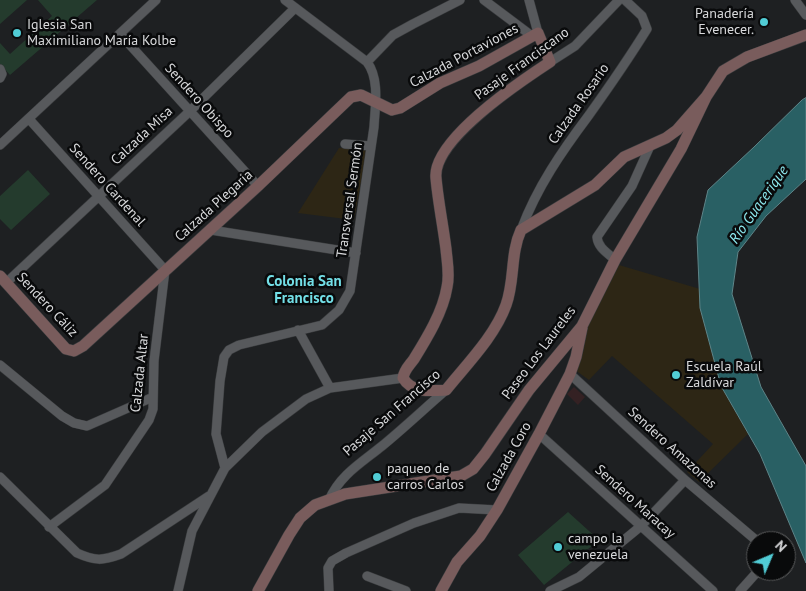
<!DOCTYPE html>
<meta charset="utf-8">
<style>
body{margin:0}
#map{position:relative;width:806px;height:591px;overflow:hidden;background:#1e2022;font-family:"PT Sans",sans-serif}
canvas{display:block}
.north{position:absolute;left:746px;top:531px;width:50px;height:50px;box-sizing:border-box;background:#090a0b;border:1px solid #5c5d5e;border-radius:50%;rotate:45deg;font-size:14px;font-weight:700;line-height:20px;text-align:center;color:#d8d9db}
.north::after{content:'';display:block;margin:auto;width:18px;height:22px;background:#51ccd5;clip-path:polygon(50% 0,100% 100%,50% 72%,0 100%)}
</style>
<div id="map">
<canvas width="806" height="591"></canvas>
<div class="north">N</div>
</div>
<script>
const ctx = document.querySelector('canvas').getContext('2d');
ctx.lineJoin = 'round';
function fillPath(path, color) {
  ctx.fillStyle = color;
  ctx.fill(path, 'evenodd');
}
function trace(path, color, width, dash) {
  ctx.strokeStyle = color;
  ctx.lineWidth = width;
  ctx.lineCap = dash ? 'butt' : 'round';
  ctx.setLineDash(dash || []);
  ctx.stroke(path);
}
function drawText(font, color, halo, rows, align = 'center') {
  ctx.font = font + ' "PT Sans",sans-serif';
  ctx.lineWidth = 5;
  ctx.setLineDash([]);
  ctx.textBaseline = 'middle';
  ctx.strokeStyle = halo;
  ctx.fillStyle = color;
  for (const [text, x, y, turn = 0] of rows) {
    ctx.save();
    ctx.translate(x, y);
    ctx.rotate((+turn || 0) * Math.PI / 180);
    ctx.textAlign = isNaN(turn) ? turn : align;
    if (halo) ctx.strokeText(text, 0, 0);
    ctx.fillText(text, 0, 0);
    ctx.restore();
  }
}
fillPath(new Path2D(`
 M574,387L585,397L578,405L567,394Z`), '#342123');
fillPath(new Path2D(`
 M339,148L367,150L354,220L298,213Z
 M619,265L700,289V308L721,386L748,434L699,482L687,472L713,444L612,356L589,380L575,370L583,353L588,326Z`), '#2d2615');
fillPath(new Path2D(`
 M0,0H27L0,24Z
 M38,0H97L10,75L0,64V43L10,54L52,16Z
 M28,170L50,194L11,230L0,219V196Z
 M568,512L599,540L544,585L518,555Z`), '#243b2d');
const water = new Path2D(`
 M806,98V179L766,216L738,252L732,294L761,387L806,466V563L760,454L721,386L700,308L697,237L708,190L754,147L802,100Z`);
fillPath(water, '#296064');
trace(water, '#5e8488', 1);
const street = new Path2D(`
 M484,0L532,36
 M529,0L538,33
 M795,0L806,15
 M120,34L258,186
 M367,62L393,35L413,24L460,0
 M550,62L575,46L619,0
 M0,69L2,74L0,78
 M29,119L165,270L154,361L153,409L149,420L105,485L49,527
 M345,144L371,146
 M0,145L156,0
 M211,230L356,253
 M521,230C537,187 562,151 589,115C609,87 629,58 647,29L642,16L625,0
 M615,260C608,253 598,248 597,237L632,186L650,146
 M6,283L190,111L295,8
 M298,330L330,388
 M0,365L62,416L74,423L87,426L153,397
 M570,374L685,480L757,541
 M539,434L713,591
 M225,468L262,432L306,399L330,388L403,378
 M0,477L77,553C95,561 102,561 121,554L209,496
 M329,500C340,475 361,463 382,446C404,428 425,408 446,390
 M782,541L783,540
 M367,576L406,591
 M178,591L192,531L225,468L216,434L220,381L224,357L229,350L239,345L322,325L339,310L350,291L374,127C375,107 380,79 367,62L285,0
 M329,591L328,568L332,561L346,553L414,523L459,508L497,510
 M550,591L579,577L641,526L685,480
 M740,591L758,571`);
const secondary = new Path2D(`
 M0,276L66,349L74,351L83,346L258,186L351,97L361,95L392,110L400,108L440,83L479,66L538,33L550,62C521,81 432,140 436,178C438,201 443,225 446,249C447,261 450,275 447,287C443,312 427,338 414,359C409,366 404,370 403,378C412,393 430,391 446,390C466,365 495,336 506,305C515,281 510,254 521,230L595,185L624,157L666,138L677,130L706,97
 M258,591L289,535L300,518L315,505L345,494L461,476L473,469L485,454L529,390L582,326L615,260L681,149L706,97L723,71L747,57L806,35
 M441,591L457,562L480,536L497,510L539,434L570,374L576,357L582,328`);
trace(street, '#3a3c3e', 10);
trace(secondary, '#3a3c3e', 12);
trace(street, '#57595c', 9);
trace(secondary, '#795c5c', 11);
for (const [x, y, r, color] of [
 [764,22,5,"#51ccd5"],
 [17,33,5,"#51ccd5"],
 [676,375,5,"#51ccd5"],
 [377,477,5,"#51ccd5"],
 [558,547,5,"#51ccd5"]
]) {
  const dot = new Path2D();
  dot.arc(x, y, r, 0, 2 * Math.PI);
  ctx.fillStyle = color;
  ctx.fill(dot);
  trace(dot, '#090a0b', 2);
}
drawText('14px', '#d8d9db', '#090a0b', [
 ["Panadería",754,14,"right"],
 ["Evenecer.",754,30,"right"],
 ["Iglesia San",27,25],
 ["Maximiliano María Kolbe",27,41],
 ["Escuela Raúl",686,367],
 ["Zaldívar",686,383],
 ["paqueo de",387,469],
 ["carros Carlos",387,485],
 ["campo la",568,539],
 ["venezuela",568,555]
], 'left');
drawText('14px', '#d8d9db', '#090a0b', [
 ["Calzada Portaviones",464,56,-28],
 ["Pasaje Franciscano",522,64,-36],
 ["Sendero Obispo",199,101,48],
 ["Calzada Rosario",579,104,-55],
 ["Calzada Misa",142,136,-43],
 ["Sendero Cardenal",107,185,48],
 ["Transversal Sermón",350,200,-82],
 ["Calzada Plegaria",214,206,-42],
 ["Sendero Cáliz",47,305,47],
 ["Paseo Los Laureles",539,353,-53],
 ["Calzada Altar",140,373,-84],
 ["Pasaje San Francisco",392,413,-41],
 ["Sendero Amazonas",672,448,42],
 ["Calzada Coro",509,457,-61],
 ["Sendero Maracay",635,502,42]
]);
drawText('italic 15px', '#8de9ef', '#090a0b', [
 ["Río Guacerique",759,205,-55]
]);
drawText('bold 15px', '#73dfe7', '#090a0b', [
 ["Colonia San",304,282],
 ["Francisco",304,299]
]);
</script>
